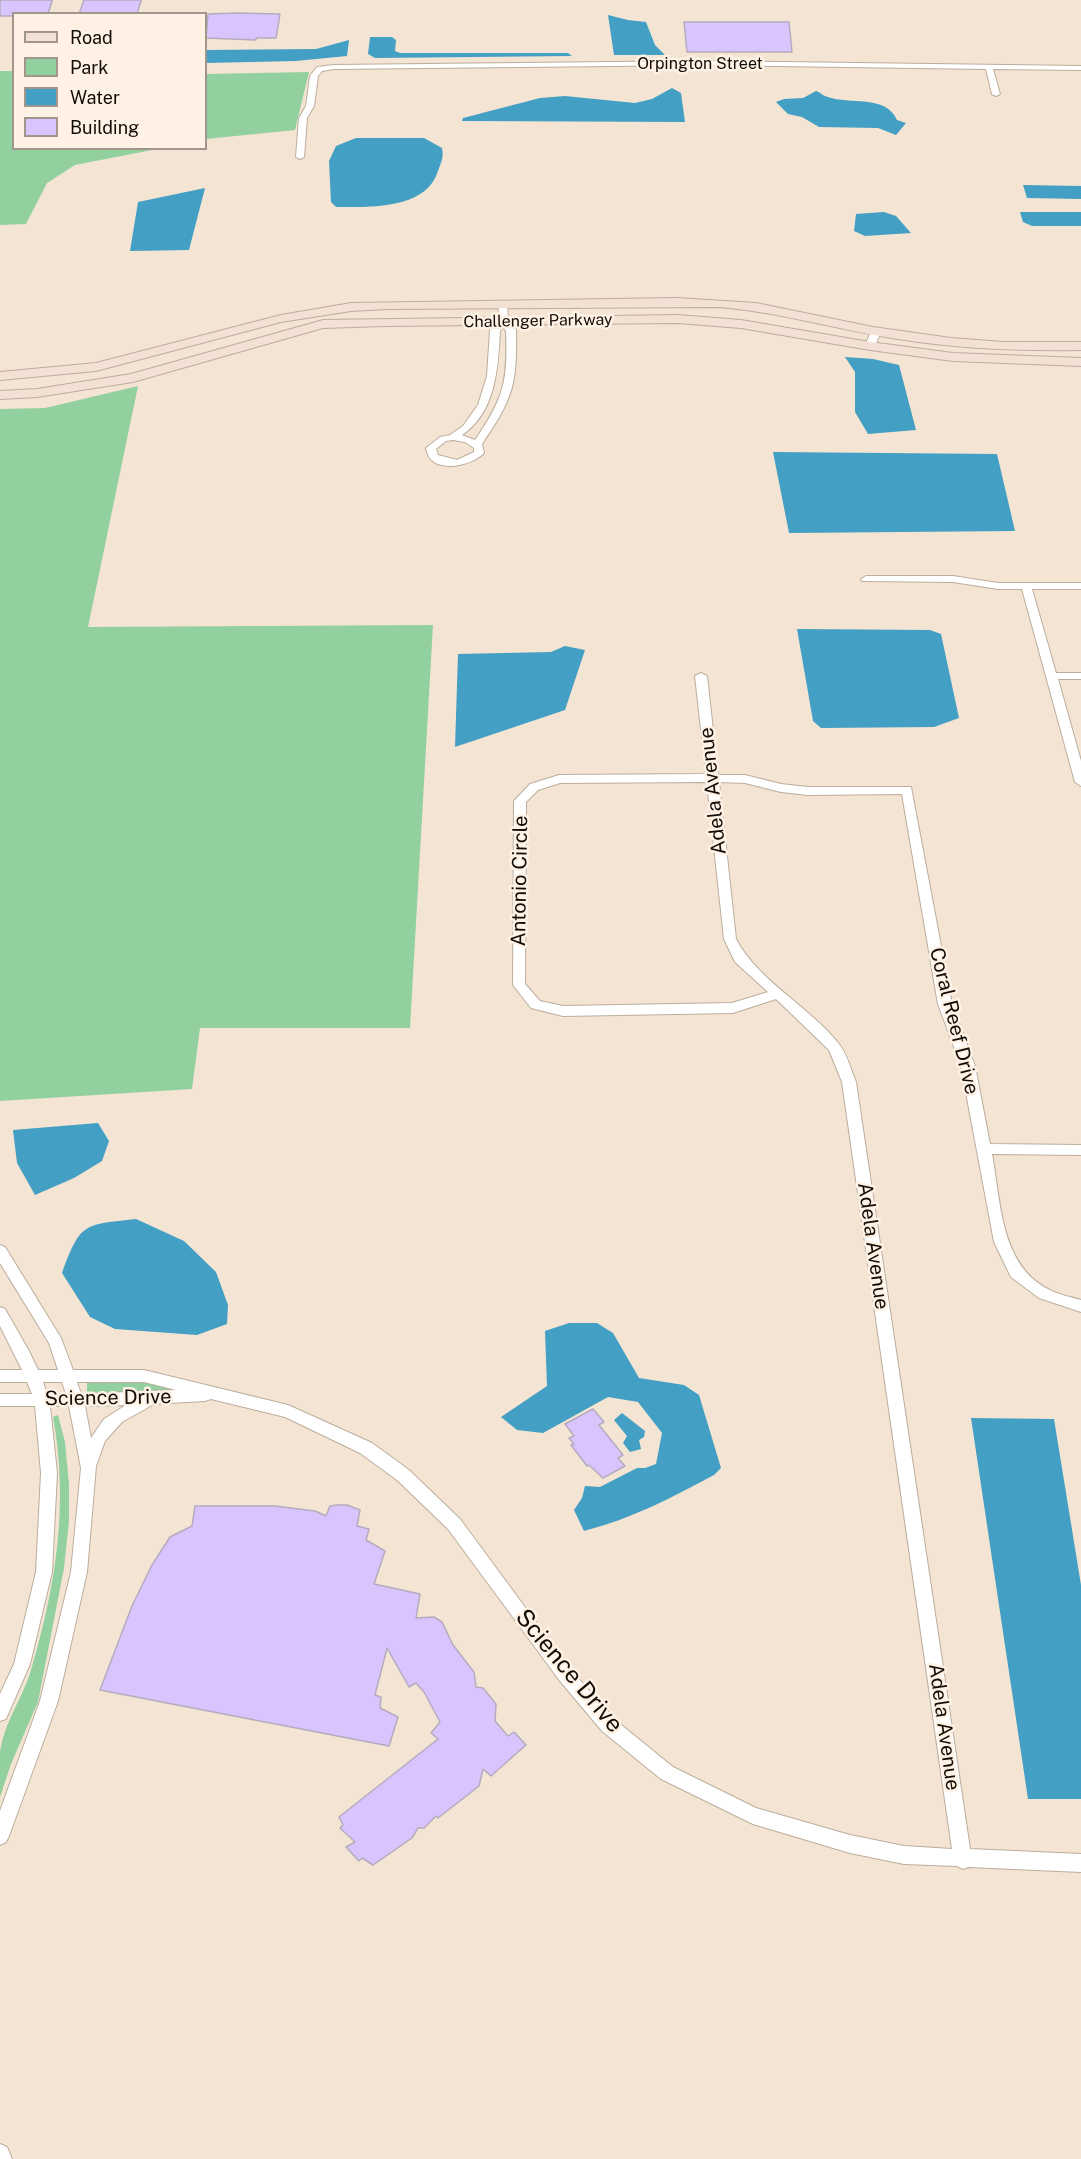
<!DOCTYPE html>
<style>
body{margin:0}
#map{position:relative;width:1081px;height:2159px;overflow:hidden;background:#f4e4d3;font-family:"Public Sans",sans-serif}
canvas{display:block}
.legend{position:absolute;left:12px;top:12px;width:195px;height:138px;box-sizing:border-box;background:#fff2e4;border:2px solid #a0968b;margin:0;padding:8px 10px;list-style:none;font-size:18px;color:#110c06}
.legend li{display:flex;align-items:center;gap:12px;height:30px}
.legend b{width:30px;border:2px solid #a0968b}
</style>
<div id="map">
<canvas width="1081" height="2159"></canvas>
<ul class="legend">
<li><b style="height:8px;background:#f4e1d6"></b>Road</li>
<li><b style="height:16px;background:#93d0a0"></b>Park</li>
<li><b style="height:16px;background:#439fc3"></b>Water</li>
<li><b style="height:16px;background:#dac4fd"></b>Building</li>
</ul>
</div>
<script>
const ctx = document.querySelector('canvas').getContext('2d');
ctx.lineJoin = 'round';
function fillPath(path, color) {
  ctx.fillStyle = color;
  ctx.fill(path, 'evenodd');
}
function trace(path, color, width, dash) {
  ctx.strokeStyle = color;
  ctx.lineWidth = width;
  ctx.lineCap = dash ? 'butt' : 'round';
  ctx.setLineDash(dash || []);
  ctx.stroke(path);
}
function drawText(font, color, halo, rows, align = 'center') {
  ctx.font = font + ' "Public Sans",sans-serif';
  ctx.lineWidth = 5;
  ctx.setLineDash([]);
  ctx.textBaseline = 'middle';
  ctx.strokeStyle = halo;
  ctx.fillStyle = color;
  for (const [text, x, y, turn = 0] of rows) {
    ctx.save();
    ctx.translate(x, y);
    ctx.rotate((+turn || 0) * Math.PI / 180);
    ctx.textAlign = isNaN(turn) ? turn : align;
    if (halo) ctx.strokeText(text, 0, 0);
    ctx.fillText(text, 0, 0);
    ctx.restore();
  }
}
fillPath(new Path2D(`
 M0,71H13L14,148L157,149L75,165L47,183L26,224L0,225Z
 M309,72L295,130L206,139V74Z
 M138,386L88,627L433,625L410,1028H200L192,1089L0,1101V409L45,408Z
 M94,1381L149,1382L177,1388L176,1392H87V1383Z
 M58,1415L65,1442L69,1484V1522L64,1568L38,1702L11,1764L0,1797C0,1783 0,1766 0,1752C4,1723 23,1697 31,1670C56,1586 69,1504 53,1417Z`), '#93d0a0');
fillPath(new Path2D(`
 M608,15L628,20L646,22L655,45L665,55H614Z
 M370,37H392L396,40L395,51L400,53H568L572,56L375,58L368,54Z
 M349,40L347,56L296,61L206,63V50L316,49Z
 M672,88L681,93L685,122L462,121L463,118L540,98L565,96L635,103L652,99Z
 M816,91C820,92 823,96 828,97C849,105 886,94 897,120L906,123L896,135L878,128L819,127L802,117L788,114L776,102L784,99L803,98Z
 M356,138H424L442,148C444,157 441,163 438,171C426,210 369,207 336,207L331,202L329,161L336,146Z
 M1023,185L1081,186V199L1027,198Z
 M205,188L189,250L130,251L138,202Z
 M884,212L896,216L911,233L865,236L854,231L856,214Z
 M1020,212H1081V226H1032L1023,222Z
 M845,357L873,359L899,365L916,430L868,434L855,412V372Z
 M773,452L997,454L1015,531L789,533Z
 M797,629L930,630L941,634L959,718L934,727L821,728L813,721Z
 M565,646L585,650L565,710L455,747L458,654L551,652Z
 M98,1123L109,1141L102,1161L74,1178L35,1195L17,1163L13,1130Z
 M136,1219L184,1241L216,1272L228,1305L227,1324L197,1335L115,1329L90,1317L62,1273C81,1222 83,1225 136,1219Z
 M569,1323H597L613,1333L639,1378L684,1385L699,1395L721,1468L714,1475C671,1498 631,1519 584,1531L574,1510L582,1498L585,1486L600,1487L637,1468H645L656,1464L662,1433L638,1402L608,1397L543,1433L517,1430L501,1417L547,1386L545,1331Z
 M622,1413L645,1431L644,1437L639,1440L641,1449L630,1452L623,1443L627,1436L614,1420Z
 M971,1418L1054,1419L1081,1585V1799H1028Z`), '#439fc3');
const building = new Path2D(`
 M0,0H52V1L48,14H14V16H0Z
 M84,0H141V1L137,14H79Z
 M208,14L238,13L280,14L276,38H256V40L206,38Z
 M684,22H789L792,52H687Z
 M593,1409L604,1422L599,1425L623,1455L618,1458L625,1466L603,1478L589,1465L587,1466L571,1445L574,1444L569,1438L574,1436L565,1424Z
 M337,1505H347L360,1510L357,1526L369,1529L366,1540L385,1551L374,1584L420,1594L416,1618L434,1617L442,1622L453,1645L474,1672L476,1687L483,1688L496,1704L495,1721L508,1736L514,1732L526,1745L491,1776L483,1769L479,1786L438,1818L436,1816L424,1828H418L412,1838L373,1865L362,1858L359,1861L346,1847L355,1842L340,1828L343,1825L339,1817L438,1739L431,1733L440,1722L424,1692L416,1683L409,1687L387,1648L375,1695L381,1697L380,1708L398,1717L389,1746L100,1690L132,1606L152,1565L170,1537L192,1526L195,1506H275L315,1511L326,1516L330,1506Z`);
fillPath(building, '#dac4fd');
trace(building, '#b3acbf', 1.5);
const minor = new Path2D(`
 M706,61L1081,66V70L993,69L1000,94L996,96L992,94L986,69L706,65L334,69L322,71L318,76L314,106L307,118L304,157L300,159L296,157L299,118L306,106L310,76L317,67L334,65Z
 M503,301L507,304L508,321L516,330C517,386 513,398 482,444L484,453C473,465 440,473 429,457C429,457 426,449 426,448L440,437L450,435L463,426L478,405L487,376L490,330L498,321L499,304ZM503,327L506,331C508,381 504,398 475,440L462,435C496,412 498,368 500,331ZM453,440L465,442L474,448V452L457,460L438,455L436,449L446,441Z
 M876,328L881,331L875,346L867,348L865,346L871,331Z
 M866,576H953L998,583H1081V589H1032L1056,673H1081V679H1058L1081,761V786L1075,782L1022,589H998L953,582L862,581L861,579Z
 M701,673L707,676L718,775H745L781,784L808,787H911L952,1004L975,1066L990,1144L1081,1145V1155L992,1154C1001,1202 1000,1266 1050,1290C1059,1295 1071,1297 1081,1300V1312L1039,1298L1011,1277L994,1242L961,1066L938,1004L902,794L808,795L781,792L745,783L719,782L736,939C758,981 809,1006 839,1044C847,1054 851,1070 856,1082L970,1849L1081,1854V1872L968,1867L963,1869L957,1866L904,1864L850,1853L753,1824L661,1779L602,1731L560,1681L448,1529L397,1480L360,1453L285,1417L211,1399L205,1401L154,1404L122,1422L105,1441L96,1466L87,1572L58,1701L9,1836L6,1842L0,1845V1811L40,1701L71,1572L81,1468L69,1406H50L57,1473L52,1572L30,1664L6,1719L0,1721V1694L14,1664L36,1572L41,1473L35,1406H0V1394H32L27,1382H0V1370H22L0,1326V1307L5,1309L29,1351L38,1370H58L49,1343L0,1263V1245L5,1247L61,1338L73,1370H144L288,1405L372,1443L409,1470L460,1519L572,1671L614,1719L673,1767L756,1808L850,1835L904,1846L952,1849L842,1082L829,1050L776,999L733,1013L563,1016L531,1008L513,985L514,801L530,784L559,775L706,774L695,676ZM707,782L724,939L735,962L768,992L732,1003L563,1006L540,1001L525,984L526,802L538,790L560,783ZM43,1382H62L66,1394H47ZM77,1382H144L176,1390L81,1394ZM126,1405L104,1419L91,1438L85,1406Z
 M0,2144L7,2147L12,2159H0Z`);
const secondary = new Path2D(`
 M677,298L756,303L873,327L951,338L1003,342H1081V350C1020,351 959,349 898,339C838,330 780,312 718,307L387,309L351,311L281,322L96,371L0,380V372L96,363L281,315L351,303Z
 M678,315L741,320L870,342L953,353L1081,358V366L953,361L870,350L741,328L678,323L384,326L323,328L133,382L37,397L0,399V391L37,389L131,374L323,320Z`);
trace(minor, '#bcad9d', 2);
trace(secondary, '#bcad9d', 2);
fillPath(minor, '#fff');
fillPath(secondary, '#f4e1d6');
drawText('16px', '#110c06', '#fff2e4', [
 ["Orpington Street",700,64],
 ["Challenger Parkway",538,321,-1]
]);
drawText('20px', '#110c06', '#fff2e4', [
 ["Adela Avenue",713,791,-96],
 ["Antonio Circle",520,881,-89],
 ["Coral Reef Drive",954,1021,76],
 ["Adela Avenue",873,1246,82],
 ["Science Drive",108,1398,-1],
 ["Adela Avenue",944,1727,82]
]);
drawText('24px', '#110c06', '#fff2e4', [
 ["Science Drive",569,1671,50]
]);
</script>
